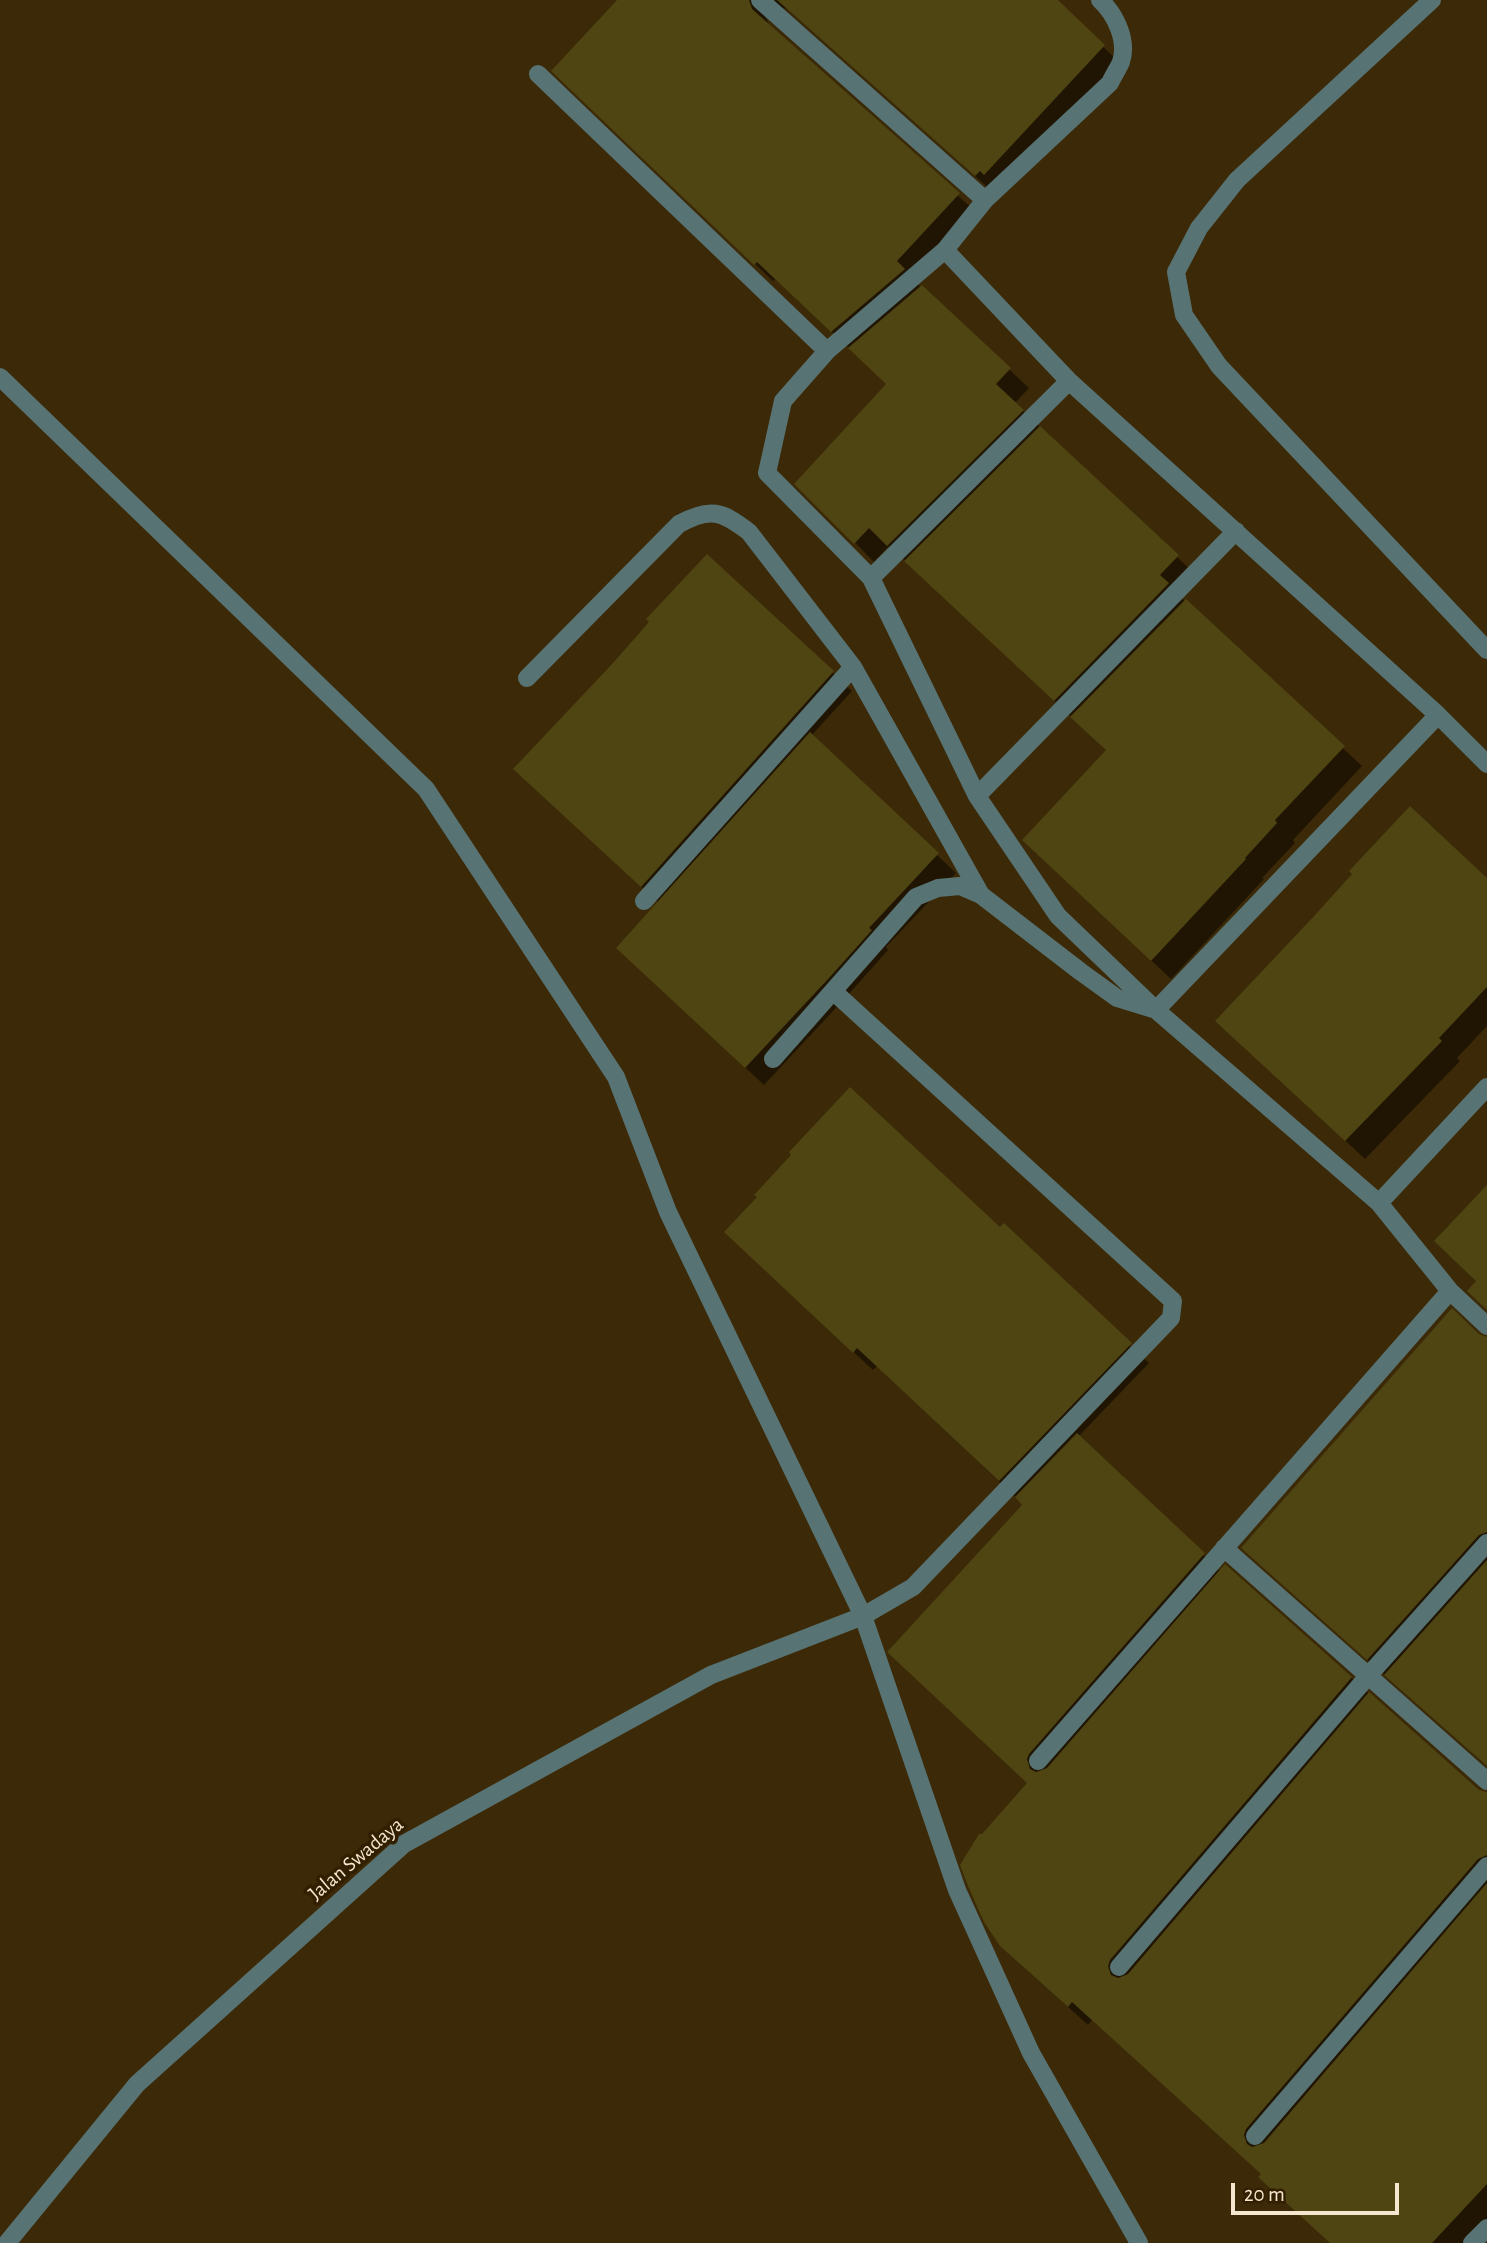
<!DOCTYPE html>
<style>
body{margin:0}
#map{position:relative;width:1487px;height:2243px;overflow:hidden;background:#3c2907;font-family:"Alegreya Sans",sans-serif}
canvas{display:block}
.scale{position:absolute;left:1231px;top:2183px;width:168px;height:32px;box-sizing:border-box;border:4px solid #f5e6cf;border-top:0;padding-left:9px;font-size:21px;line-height:24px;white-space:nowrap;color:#f5e6cf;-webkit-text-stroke:5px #321f00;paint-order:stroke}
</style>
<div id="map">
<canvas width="1487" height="2243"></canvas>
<div class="scale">20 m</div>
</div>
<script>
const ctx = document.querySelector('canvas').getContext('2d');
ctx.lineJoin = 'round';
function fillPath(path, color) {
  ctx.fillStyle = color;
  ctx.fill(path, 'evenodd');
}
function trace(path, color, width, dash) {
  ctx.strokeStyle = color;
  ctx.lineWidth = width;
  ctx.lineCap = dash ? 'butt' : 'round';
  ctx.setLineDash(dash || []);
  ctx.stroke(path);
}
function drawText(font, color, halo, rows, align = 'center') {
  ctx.font = font + ' "Alegreya Sans",sans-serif';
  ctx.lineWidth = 7;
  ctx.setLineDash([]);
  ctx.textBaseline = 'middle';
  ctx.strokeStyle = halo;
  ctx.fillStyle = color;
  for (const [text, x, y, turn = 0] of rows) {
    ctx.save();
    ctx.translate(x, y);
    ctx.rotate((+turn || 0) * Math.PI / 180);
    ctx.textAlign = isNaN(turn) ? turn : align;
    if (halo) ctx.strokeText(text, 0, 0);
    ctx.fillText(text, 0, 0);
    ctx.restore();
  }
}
fillPath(new Path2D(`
 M620,0H1055L1121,64L994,193L787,9L774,6L766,17L769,25L976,212L913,280L1029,388L1015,403L1196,575L1178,595L1362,766L1293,840L1295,843L1262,878L1264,879L1171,979L1043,859L1108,751L889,546L874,562L797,484L888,384L776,279L773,281L571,89Z
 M707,556L852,691L811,736L956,873L886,947L888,950L847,996L764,1085L636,966L659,903L535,788L614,664Z
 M1487,880V1026L1457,1058L1460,1061L1365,1159L1237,1040Z
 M1000,1230L1149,1363L1078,1437L1221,1572L1226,1567L1479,1791L1487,1793V2223L1468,2243H1331L1263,2175L1092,2020L1088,2025L1019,1963L1029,1784L909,1670L1024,1505L877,1366L873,1370L745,1251Z
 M1479,1336L1487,1338V1766L1262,1566Z`), '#0007');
fillPath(new Path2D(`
 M617,0H749L752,9L960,193L897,261L905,269L831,332L757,262L754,265L551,71Z
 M777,0H1058L1105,45L984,175L980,171L975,176Z
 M922,285L1011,368L996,384L1024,410L887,546L869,528L854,544L794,484L886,384L848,348Z
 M1040,426L1179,555L1160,575L1169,583L1054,701L904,561Z
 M707,554L834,671L641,887L513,769L613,663L649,622L646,619Z
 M1186,599L1345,746L1275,820L1277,823L1245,858L1246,859L1151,961L1022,840L1106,750L1070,717Z
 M810,732L939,853L869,928L872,930L829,978L745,1068L616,948Z
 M1410,806L1487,878V987L1439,1038L1442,1041L1345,1141L1215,1021L1316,914L1352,874L1349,871Z
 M850,1087L1000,1227L1004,1223L1132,1343L999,1481L857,1348L853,1353L724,1232L757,1197L754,1195L791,1155L789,1152Z
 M1487,1185V1310L1467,1291L1476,1281L1434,1241Z
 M1452,1308L1479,1334L1487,1337V1532L1479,1535L1367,1660L1241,1548Z
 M1077,1433L1205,1553L1029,1754L1027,1759L1030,1769L1036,1772L1047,1768L1225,1564L1352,1677L1110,1960L1108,1966L1111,1975L1118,1978L1128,1974L1369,1692L1479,1790L1487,1792V1855L1478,1859L1246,2129L1244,2135L1247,2144L1252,2147L1264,2143L1487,1883V2184L1432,2243H1330L1258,2177L1261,2174L1072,2002L1068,2007L1000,1946L984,1922L968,1886L960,1865L979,1834H982L1027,1783L887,1652L1022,1505L1015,1497Z
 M1487,1560V1766L1384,1675Z`), '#4e4513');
trace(new Path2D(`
 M760,0L985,200
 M1100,0C1116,15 1128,41 1121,62C1118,69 1113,76 1110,83L985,200L945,250L1069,381L1438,715L1487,764
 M1432,0L1237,180L1199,228L1176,272L1184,315L1219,366L1487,650
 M538,74L827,351
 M945,250L827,351L783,401L767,473L871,578L977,796L1058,916L1156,1010L1379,1203L1450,1291L1487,1326
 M0,377L426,789L616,1077L668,1212L863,1616L957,1890L1031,2053L1139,2243
 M871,578L1069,381
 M527,678L679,524C710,507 722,511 749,532L853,667L981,895
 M977,796L1236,531
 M644,901L853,667
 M773,1059L916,897L938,888L960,886L981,895L1081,972L1117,998L1156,1010L1438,715
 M1379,1203L1487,1087
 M1224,1548L1487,1781
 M1038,1761L1450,1291
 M1119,1967L1368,1676L1487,1543
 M1255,2136L1487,1866
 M7,2243L137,2084L404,1844L711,1675L863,1616L913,1587L1171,1318L1173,1301L833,991
 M1472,2243L1487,2228`), '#587373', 18);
drawText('21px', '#f5e6cf', '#321f00', [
 ["Jalan Swadaya",356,1859,-40]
]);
</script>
